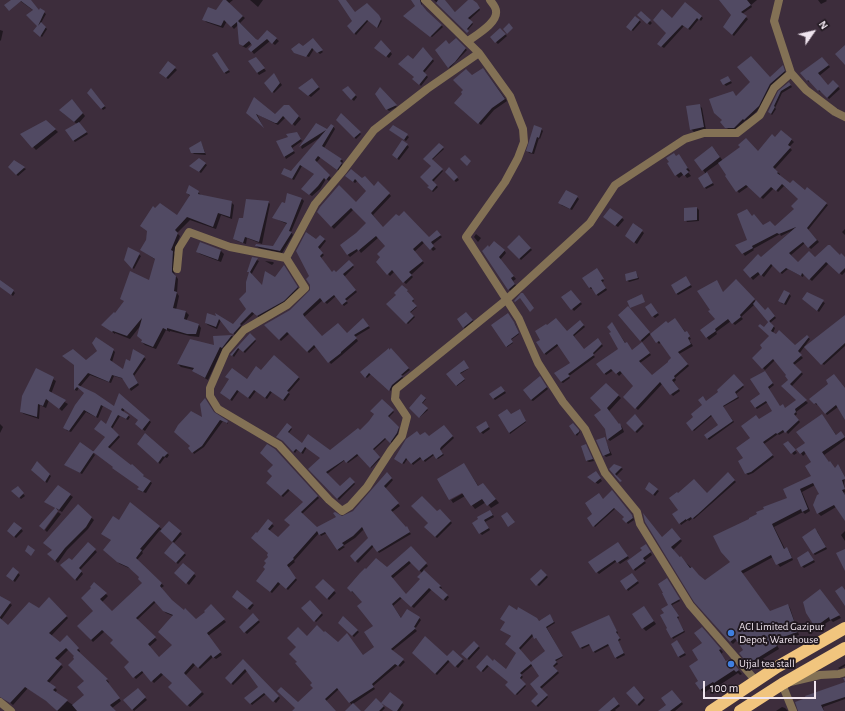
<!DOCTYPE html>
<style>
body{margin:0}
#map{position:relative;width:845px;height:711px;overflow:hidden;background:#3d2d3c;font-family:"Alegreya Sans",sans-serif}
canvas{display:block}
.north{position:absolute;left:793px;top:12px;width:40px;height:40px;-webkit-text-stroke:3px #20181f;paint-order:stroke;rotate:56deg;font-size:11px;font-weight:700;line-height:16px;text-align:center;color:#efe4ee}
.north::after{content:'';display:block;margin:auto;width:14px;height:18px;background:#efe4ee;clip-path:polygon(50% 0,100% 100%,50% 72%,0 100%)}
.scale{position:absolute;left:703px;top:681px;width:113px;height:18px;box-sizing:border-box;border:2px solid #efe4ee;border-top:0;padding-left:5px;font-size:12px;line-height:14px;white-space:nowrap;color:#efe4ee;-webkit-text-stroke:3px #20181f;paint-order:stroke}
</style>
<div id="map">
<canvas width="845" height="711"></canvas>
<div class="north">N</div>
<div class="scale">100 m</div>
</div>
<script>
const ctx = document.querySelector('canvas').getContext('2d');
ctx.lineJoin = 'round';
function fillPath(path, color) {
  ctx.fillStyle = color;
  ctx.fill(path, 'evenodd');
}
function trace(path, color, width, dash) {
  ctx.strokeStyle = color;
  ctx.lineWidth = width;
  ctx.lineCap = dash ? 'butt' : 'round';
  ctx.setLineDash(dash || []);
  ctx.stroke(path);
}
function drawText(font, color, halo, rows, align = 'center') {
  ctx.font = font + ' "Alegreya Sans",sans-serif';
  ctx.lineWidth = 4;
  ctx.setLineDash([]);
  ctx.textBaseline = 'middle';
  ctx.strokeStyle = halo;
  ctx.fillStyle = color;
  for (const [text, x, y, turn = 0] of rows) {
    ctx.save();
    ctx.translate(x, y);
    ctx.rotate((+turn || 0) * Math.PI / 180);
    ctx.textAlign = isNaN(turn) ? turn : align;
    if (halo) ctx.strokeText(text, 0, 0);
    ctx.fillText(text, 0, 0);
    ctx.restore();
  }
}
fillPath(new Path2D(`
 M19,0H30L39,11L40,10L46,14L41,23L47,29L42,37L35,31L39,26L27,15L34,11Z
 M224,0H233L228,4L245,18L240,23L258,41L267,31L279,41L275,45L270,41L254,54L250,49L254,45L252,43L246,48L242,46L238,25L234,29L227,21L223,28L206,22L204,19L216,11Z
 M250,0H263L258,7Z
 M412,0H421L422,6L443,27L432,37L405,17L416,6Z
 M434,0H444L456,13L469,0H471L478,6L480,10L469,20L473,24L467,31L469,33Z
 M720,0H757L751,5L752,7L742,14L748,19L734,36L724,27L732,15Z
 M818,0H826L827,1L821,4Z
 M685,3L703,18L701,21L699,19L690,30L684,26L664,48L658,44L668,33L672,19Z
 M641,12L652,23L650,25L638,15Z
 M356,14L380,18L382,21L378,28L369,20L356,35L348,26L354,21Z
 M636,17L641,22L633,31L628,27Z
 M500,29L507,36L498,44L491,37Z
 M0,30L3,31L1,40L0,41Z
 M456,39L467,50L450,68L449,67L450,45Z
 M312,40L323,52L320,54L314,49L309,57L295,52L303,48Z
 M381,42L392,54L389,58L377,49Z
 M425,50L434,61L424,73L428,77L421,86L414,78L415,77L413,61Z
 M218,55L230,72L226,74L213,56Z
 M256,58L266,71L259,75L249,62Z
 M824,60L830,67L819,76L828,86L833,81L840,89L829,99L821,91L820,92L810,81L809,82L807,80Z
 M169,63L177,70L168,79L162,74Z
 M783,67L786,73L760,108L747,121L746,120L736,129H728L722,122L736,97L751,82L770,78Z
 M485,71L507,101L494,110L481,125L456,103L464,94L472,77Z
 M274,75L282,85L274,93L265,83Z
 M728,77L732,83L726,86L722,81Z
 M314,81L320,89L311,97L301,90Z
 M789,83L792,87L782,93L775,108L776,109L772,115L770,113L779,92Z
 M348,87L357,97L354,101L343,91Z
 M380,89L397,107L389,111L387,109Z
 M92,91L106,108L103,110L88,93Z
 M72,100L85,116L79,123L88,134L75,142L73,140L77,124L63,113Z
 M699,105L702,108L706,130L694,132L691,129Z
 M292,109L301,119L295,126L286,117L278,125L257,114L263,127L247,113L275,115Z
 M341,114L361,134L356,139L337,120Z
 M46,121L58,132L36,150L22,135Z
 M316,124L327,130L333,126L335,129L324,148L341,159L343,161L342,164L343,166L339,171L321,157L316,163L331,178L329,181L326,179L320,189L312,196L304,191L315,174L302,166L294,180L282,174L291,172L321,137L302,149L301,147Z
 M393,126L409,137L406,141L390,130Z
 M541,129L543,131L540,139L539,138L534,154L529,153L528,151Z
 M781,131L794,142L789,147L792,150L774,170L780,174L779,176L790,185L828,205L808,230L819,242L811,249L805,243L791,255L798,264L815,259L840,256L845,258V272L842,275L829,263L812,281L804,274L803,277L788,269L782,274L773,265L764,277L760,274L753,280L745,270L761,258L791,231L781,236L780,234L753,249L754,250L745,256L737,245L749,240L752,217L763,226L775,227L795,209L799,199L784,186L778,192L774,188L763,199L749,186L739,193L726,176L728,175L719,163L706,172L714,185L706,189L705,187L706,174L703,170L715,150L723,161L758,152L775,138Z
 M298,135L302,141L292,148L295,153L286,159L278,141Z
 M201,142L206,155L194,154L192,152Z
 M439,144L444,149L432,160L443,171L433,182L438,187L433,192L428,187L430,186L432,166L424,159Z
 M407,145L409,147L399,160L395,157Z
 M676,157L681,158L690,171L688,172L691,176L687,178L684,174L679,178L676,175Z
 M199,160L207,165L201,173L191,166Z
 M9,167L24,168L26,169L18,176Z
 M449,169L459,180L456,182L446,172Z
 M351,171L374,187L378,182L391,196L373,215L383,228L429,238L439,234L442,237L432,245L436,249L433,251L425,242L414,252L424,263L411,275L413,277L406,284L394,272L390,276L377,262L387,246L379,237L361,253L359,250L350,257L348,255L356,234L367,223L354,209L334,229L318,212L356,204L367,191L358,180L355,183L349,178Z
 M198,192L201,195L231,202L234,205L232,219L221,215L216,229L190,220L177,233L180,236L174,253L176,255L174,272L175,275L178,279L177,293L179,296L176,310L186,312L189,315L186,321L199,325L201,328L199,337L190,336L170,331V332L166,330L156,349L145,345L142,342L141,325L130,339L115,333V334L103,325L150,281L156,260L144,252L148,231L141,226L177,216L190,196L187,193Z
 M577,197L579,199L572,210L561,205Z
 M302,199L304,201L291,232L293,235L282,253L259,248L256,246L274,247L287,224L274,218L286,205Z
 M268,202L270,204L262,244L247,238L246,244L237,241L234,239Z
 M697,208L699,210V221L687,222L686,220Z
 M622,218L624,220L618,227L606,219Z
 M634,225L644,233L637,244L628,238Z
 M845,229V235L842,232Z
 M476,234L481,238L478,242L474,237Z
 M519,236L532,250L521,260L509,247Z
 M324,239L326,241L319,250L324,255L321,258L332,273H336L349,262L354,267L344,277L357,292L346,301L348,303L344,306L336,296L327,304L323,300L304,317L322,337L347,334L364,321L370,328L355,337L358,341L342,355L331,364L317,346L309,353L290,333L281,341L266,325L291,310L311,291V276L317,240Z
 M201,243L221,251L224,254L221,262L200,254L197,251Z
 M129,248L141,256L134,269L125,260Z
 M504,250L506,253L500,260L516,279L513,281L517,287L511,292L483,251Z
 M253,258L259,261L251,275L263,287L276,278L285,268L299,289L286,302L259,318L255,313L241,326L243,328L235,335L221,320L217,329L208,325L206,323L218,318L233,325L248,309L247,282Z
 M265,261L273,262L274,263L272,265Z
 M598,271L604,281L602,282L607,290L598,296L593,288L591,289L590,288Z
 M636,272L639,279L629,282L627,280Z
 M686,278L692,287L678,295L676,293Z
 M736,281L765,311L768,308L776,318L770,323L775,328L773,333L795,346L806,336L810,339L799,354L803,358L794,365L803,374L791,387L808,403L796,412L797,414L795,416L800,422L788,434L786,431L779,435L778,434L764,444L774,457L753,473L748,475L746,473L745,459L751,439L759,420L773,412L768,402L757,409L755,407L761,394L766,374L774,385L769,389L780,407L785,409L797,400L782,386L789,380L788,375L775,360L765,370L753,358L764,348L770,336L765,328L770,322L755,304L741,317L743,319L735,325L731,321L716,332L717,334L709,340L701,330L716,320L723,293Z
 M0,285L13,291L15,293L13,296Z
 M402,286L408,292L407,293L414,301L412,302L417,307L410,313L415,317L408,324L388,304L397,295Z
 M570,291L582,304L574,311L563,297Z
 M807,293L825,303L819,312L805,301Z
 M789,294L791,296L786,305L781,303Z
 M652,306L659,315L655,318L653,316Z
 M628,308L651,335L666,323L668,324L675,319L691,339L689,340L693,346L679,354L689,366L675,378L676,380L674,382L680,391L673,396L662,384L638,410L624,397L635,386L622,373L619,376L614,370L606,375L597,364L619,349L610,333L612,332L608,327L612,323L626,344L628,346L632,351L642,344L644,346L651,355L640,363L652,377L670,362L669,361L672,359L661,342L659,344L651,334L642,342L641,340L619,315Z
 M468,315L474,322L465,329L464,327Z
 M508,315L515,324L519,334L511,340L513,343L507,347Z
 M845,316V346L824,365L806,347Z
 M580,321L585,327L574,336L584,351L598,340L603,346L593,355L595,357L569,376L570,378L563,383L561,382L572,363L559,345L546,355L537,343L567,332Z
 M250,334L256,341L245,353L240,348L234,357L232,355Z
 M232,336L234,338L223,348L208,380L196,373L194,370L181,367L178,364L215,346L214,337Z
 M391,349L410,370L402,376L403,378L392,388L391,391L371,374L367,378L362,373Z
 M113,350L115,352L112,362L123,371L131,362L134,350L146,359L134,376L139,385L131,391L124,379L114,376L111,383L90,375L80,387L115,407L119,395L151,422L145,431L136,424L139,420L125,409L123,412L130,417L128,420L120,416L112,429L120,437L109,449L152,483L146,493L140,491L139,489L140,487L97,454L107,437V426L113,411L103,406L98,418L86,412L71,432L66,430L85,393L79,388L77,391L75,390V365L87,362Z
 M274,357L300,379L288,393L290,394L285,401L272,392L267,399L256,391L250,399L239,391L232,401L221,393L248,381L261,371Z
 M464,361L468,369L460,374L465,380L457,386L448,374Z
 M37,370L56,381L51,394L68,404L62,411L49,400L46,408L40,405L39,419L24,414L21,412Z
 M734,376L744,387L736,394L739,398L723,407L734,422L709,440L705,436L719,425L713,415L694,431L687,423L694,417L706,402L720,392Z
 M541,379L548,389L533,401L531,400Z
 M606,384L621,398L609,411L619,425H620L622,427L624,432L610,441L608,439L602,410Z
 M845,388V418L838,407L827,415L818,404L817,405L811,399Z
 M503,389L506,393L495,400L493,398Z
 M421,395L426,399L422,404L428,410L420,417L410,408Z
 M382,400L394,412L389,417L399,429L398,434L392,443L387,438L373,451L380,459L371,468L359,455L348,463L345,460L327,474L340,487L350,478L355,484L339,500L309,469L322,459L307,447L303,454L297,450L295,453L285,442L287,425L292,429L288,434L302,444L330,452L360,431L370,422Z
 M520,411L526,422L510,434L500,415H511Z
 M214,414L229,424L223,421L204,447L194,454L193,452L192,446L203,419Z
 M635,416L644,426L637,433L627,423Z
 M824,418L837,436L841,433L845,437V440L824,455L829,463L835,469L840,468L845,477L844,483L845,492L844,493L845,495V520L836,507L821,516L818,513L814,505L820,495L815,485L802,492L810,511L805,514L803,512L774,527L785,549L787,548L789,551L793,560L780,567L773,557L742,574L770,612L788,605L790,608L799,635L787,638L788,640L777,645L779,649L751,666L740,653L744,650L737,640L733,644L730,641L662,538L674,532L682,541L673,550L705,581L732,562L750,519L788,499L813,476V463L806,453L803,456L801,453Z
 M0,424L3,427L0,433Z
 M487,424L490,429L483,434L481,432Z
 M573,425L580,432L577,436L570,427Z
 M444,426L454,438L440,451L444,455L438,459L434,455L425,462L422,458L413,465L408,458L404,464L397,460L420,437L429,438Z
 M145,435L169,455L167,458L165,457L160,464L138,444Z
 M604,438L612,455L606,457L604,455Z
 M790,444L797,453L794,455L785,445Z
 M587,447L594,461L589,462L587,461Z
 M277,452L319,498L302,514L316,529L354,511L387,474L393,480L385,489L400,506L392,512L411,534L379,553L374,546L358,563L351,556L369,538L364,529L355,538L343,546L345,547L339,551L327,533L321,536L319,533L294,561L295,562L288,568L297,580L288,590L281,583L272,593L257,581L266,569L270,553L257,534L268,521L274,526L269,531L278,539L291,525L304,502L290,490L283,497L267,483L273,476Z
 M93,453L95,455L82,474L67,466Z
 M37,463L51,476L47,483L32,469Z
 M464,464L479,487H486L499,503L491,508L486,502L475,509L465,496L453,503L451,500L467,491Z
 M615,465L623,469L616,476L611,469Z
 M597,474L602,481L598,484L590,479Z
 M728,474L736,482L694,519L693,518L689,521L688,520L681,525L680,523L678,494H707Z
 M17,487L25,496L21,499L13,491Z
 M648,490H657L659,491L655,496Z
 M612,492L633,517L634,520L628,524L624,519L626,518L616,508L595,527L588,518L593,514L603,500Z
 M70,495L73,497L62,512L45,502Z
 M78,506L94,520L88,529L67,550L58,563L48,554L53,550Z
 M440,510L452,523L437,538L425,527Z
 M58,512L61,514L47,532L45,530Z
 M492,513L494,517L485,522L490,530L482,535L480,533L479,520Z
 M120,521L159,527L163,530L169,522L180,532L182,534L173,544L186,555L178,564L165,553L174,543L160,530L142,552L143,553L137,560L164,586L161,588L173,602L196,620L207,612L211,606L226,622L208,636L222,655L216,659L213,657L200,669L196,664L185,676L204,694L190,707L169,687L174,683L164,674L154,683L144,672L136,679L125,667L131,662L114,640L105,631L93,642L79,626L94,611L92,588L94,583L108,596L102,602L112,613L144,583L140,577L131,569L120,564L104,550L112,541ZM156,602L166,613L173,616V646L159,658L149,647L157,640L137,620Z
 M21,529L23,531L16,538L9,531Z
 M817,531L827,549L815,555L813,553Z
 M845,531V541L841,535Z
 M88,543L97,552L80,570L83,574L77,581L61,565L72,562Z
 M620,545L629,558L620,564L617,561L599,574L597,572Z
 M411,547L428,566L423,570L442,588L440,590L449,597L446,601L432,589L414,608L402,598L393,606L402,619L419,618L421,620L415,629L417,631L392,651L405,662L400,667L398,665L373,686L375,689L353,704L360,711H346L352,705L339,689L325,702L335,711H296L298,703L314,688L307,637L338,644L363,656L375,647L374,626L363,602L348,588L387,568ZM412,562L422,573L421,579L406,595L392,579Z
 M647,547L652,555L644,561L646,563L635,571L634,569Z
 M810,554L815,562L804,568L802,566Z
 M183,564L196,576L189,585L176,573Z
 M13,569L20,575L15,582L9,577Z
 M541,570L548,577L539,586L531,579Z
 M633,576L639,583L628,591L627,589Z
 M323,580L336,593L329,600L317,587Z
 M668,581L680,601L672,605L679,618L677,619L685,632L673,639L669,628Z
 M822,593L841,618L833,622L831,620L818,628L816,626Z
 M0,597L12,605L1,620L8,627L39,610L49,599L68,618L51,636L60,643L67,637L80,651L79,653L109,682L108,683L121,701L112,708L115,711H57L49,703L28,688L13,705L7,700L0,697ZM69,649L75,656L85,681L86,695L73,705L55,693L57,690L49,683L63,667L57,661Z
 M235,598L252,604L254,605L250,610Z
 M310,601L323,615L316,622L303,608Z
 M644,607L656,624L646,631L643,628Z
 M253,615L260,622L247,634L240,627Z
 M609,616L618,633L617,634L621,640L618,641L625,655L617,659L610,645L595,653L590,645L582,649L573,632Z
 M551,617L555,623L547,628L563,657L556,661L558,664L554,667L559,673L541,689L548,697L538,707L532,701L539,694L541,676L533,665L521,675L523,677L520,680L526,686L517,695L507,685L509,682L489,666L483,672L477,667L493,663L507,670L517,653L512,637L502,630L506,622L501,619L539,621ZM534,635L535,638L538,639L546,651L531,663L520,650Z
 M343,618L359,632L354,637L339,623Z
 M705,632L723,652L721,654L727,662L733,664L742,674L740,675L738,673L718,686L716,684L704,693L701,690L699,682L700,660Z
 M677,641L686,655L680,658L679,656Z
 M474,642L480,648L469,660L463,654Z
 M453,651L464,661L458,668L450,661L437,675L413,653L447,657Z
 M243,660L280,698L276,703L266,694L252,705L246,698L259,687L247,671L233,685L226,678Z
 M845,664V666L840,669L845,668V669L841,670L838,668Z
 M845,683V699L823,707L824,711H799Z
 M634,688L645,700L639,706L628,693Z
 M137,689L147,700L134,711L125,700Z
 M390,693L404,705L400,711H393Z
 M376,699L385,708L382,711H365Z
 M615,700L620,706L615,710L616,711H599Z
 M680,700L683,704L675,711H660Z
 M782,707L785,708L788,711H776Z`), '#0007');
fillPath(new Path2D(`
 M11,0H31L39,10L40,8L45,11L38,26L41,22L46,27L40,37L33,31L37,26L26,15L33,10L21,1L9,11L4,5Z
 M223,0H226L243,16L238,21L256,39L258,40L267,30L277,38L272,44L267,39L251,52L248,49L252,45L249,41L243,46L239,44L237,22L231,27L224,20L221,26L202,20L208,7L216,10Z
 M338,0H346L355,12L367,3L379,15L381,19L377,28L367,20L354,34L347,26L352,21Z
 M411,0H420L421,4L427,11L442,25L430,37L403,16L415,6Z
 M438,0H445L455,12L468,0H473L477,3L480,8L468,18L473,22L467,29L469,31L467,33L436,3Z
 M719,0H747L751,5L741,12L747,16L732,35L723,27L731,15Z
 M685,2L702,16L699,20L697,18L688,29L682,25L661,47L657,44L666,33L653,20L662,9L672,18Z
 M641,11L651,20L647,24L637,15Z
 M635,16L640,20L631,31L626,27Z
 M509,23L513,28L507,34L503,29Z
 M500,28L506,34L495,43L490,37Z
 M313,38L323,50L317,53L312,48L306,57L294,53L291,49L299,43L303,46Z
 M456,38L466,48L455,62L448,68L435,50L446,40L449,44Z
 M381,40L391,51L386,57L374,48Z
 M845,45V65L835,54Z
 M423,47L433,59L423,71L427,75L419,85L412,79L414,77L398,64L408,55L413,59Z
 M217,52L229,70L224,73L212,55Z
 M751,56L770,77L783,65L785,71L770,84L759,106L744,120L743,119L734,128H725L720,122L722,120L714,113L709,99L733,91L736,96L750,82L737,67Z
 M256,57L265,68L257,73L248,61Z
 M822,57L829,65L818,73L828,85L833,80L839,86L827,98L819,90L818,91L808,80L807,81L800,73Z
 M168,61L176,67L166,78L159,73Z
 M483,68L505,99L492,108L478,124L454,103L462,94L461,92L463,90L453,80L466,69L472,75Z
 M274,73L280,83L272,93L264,83Z
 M728,76L731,81L723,85L720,80Z
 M312,78L319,87L308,96L298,88Z
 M789,82L791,85L781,91L774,106L775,107L771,114L768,112L778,91Z
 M348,86L356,95L351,100L342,90Z
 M380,87L397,105L386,110L375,94Z
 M91,88L105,106L101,109L87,93Z
 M254,97L275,114L284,105H289L299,116L292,125L283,116L277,123H275L256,114L264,128L246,113Z
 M72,99L83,113L74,122L59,110Z
 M700,104L704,127L690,130L686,106Z
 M341,113L361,132L354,138L336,120Z
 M46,120L56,129L32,148L20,134Z
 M79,122L87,132L73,141L65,130Z
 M316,123L327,129L331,124L334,126L322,146L342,159L340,161L342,163L337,170L318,156L315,160L330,175L326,180L324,178L318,186L309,195L301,189L314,174L300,165L292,179L281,174L284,168L291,171L326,130L299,147Z
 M393,125L408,134L404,140L389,130Z
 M534,125L542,128L539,138L537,137L532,153L526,151Z
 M781,130L792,139L788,145L791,147L773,167L778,172L777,173L790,183L793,180L805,190L807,187L827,203L807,228L817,240L808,248L803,242L789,253L798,262L809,251L815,257L828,245H830L840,255L841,253L845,257V268L839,274L826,262L809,280L802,273L801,276L786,268L780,273L771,264L761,276L758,272L750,278L743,270L758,254L761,257L796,227L779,234L777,233L752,246L753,248L742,254L735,245L747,240L737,214L747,209L752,216L754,214L763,225L770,221L775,226L794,209L791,206L798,199L782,184L776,191L771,187L760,198L746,185L736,192L725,176L726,175L718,163L740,147L738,145L746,138L758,151L772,134L775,137Z
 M297,132L301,139L291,146L294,151L284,157L276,141L288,137L286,134Z
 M402,140L408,144L397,159L392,155Z
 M201,141L205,153H191L189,148Z
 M439,143L444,147L432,159L443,169L432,180L437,185L432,191L427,187L429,186L420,177L431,166L423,159Z
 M712,146L720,157L702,171L694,160Z
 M674,153L676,156L679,154L688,168L686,169L689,172L684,176L681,172L675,176L667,163L669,162L666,158Z
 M465,155L471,161L467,166L460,159Z
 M199,158L206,163L199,172L189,166Z
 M14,160L25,167L16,175L8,167Z
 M449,167L458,177L454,181L445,172Z
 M351,169L362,178L365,176L374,186L378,181L390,193L371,213L383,227L396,214L399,216L404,211L429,237L437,230L441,235L431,242L434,246L430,250L422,241L413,249L423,261L409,272L412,275L403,283L392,270L387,275L376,262L380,257L377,254L385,246L376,236L358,251L357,249L347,255L340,245L356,233L366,223L351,208L331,227L317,212L320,207L339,185L356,202L366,191L355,179L353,182L345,176Z
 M707,172L713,183L704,188L698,178Z
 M189,185L199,191L198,194L232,201L230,217L218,213L213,227L187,217L175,230L178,233L171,250L173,251L172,268V272L176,276L174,291L177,292L173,308L186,311L184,319L199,324L196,334H187L167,328V330L163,328L153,347L141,342L142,340L137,336L142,318L127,336L113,331L112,332L101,325L114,312L115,313L124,301L120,299L130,271L149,280L155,259L140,250L146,240L147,231L140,226L153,206L155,208L160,203L177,215L190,195L186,193Z
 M566,190L578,196L570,209L558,203Z
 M287,193L302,198L289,231L292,232L280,251L255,246L256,244L273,246L287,223L272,218L282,202L285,203Z
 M246,199L269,201L259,242L245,237L243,243L233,239L239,218H243Z
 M697,207V220L684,221V208Z
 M610,208L623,217L615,226L603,217Z
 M633,223L643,230L634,243L625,236Z
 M306,232L316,239L320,235L325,239L318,247L323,253L320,256L332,272L334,270L336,272L349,260L354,265L343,274L356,290L345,299L347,301L342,305L334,295L324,303L320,298L303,314L304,316L322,336L338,323L347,333L363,318L369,326L354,335L357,338L341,352V353L328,363L314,345L307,352L287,332L279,340L264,325L290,310L310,290V285L306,279L309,276L296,251Z
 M519,235L531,248L519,259L507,247Z
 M494,241L505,250L499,257L514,276L511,278L515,284L508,290L482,251L488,245L489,247Z
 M200,242L221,250L218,260L196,252Z
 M128,247L140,253L132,269L124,260Z
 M252,257L258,258L250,272L262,285L265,271L275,277L284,265L298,287L284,301L257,316L252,312L240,324L241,325L233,334L230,333L219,319L216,327L205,323L207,313L216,316L215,313L233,324L246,309L239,299L246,292V282L249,272H247Z
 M597,268L604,279L601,280L606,288L596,295L591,287L589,288L582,278Z
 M636,271L638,278L626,281L625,274Z
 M686,276L691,285L676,294L671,285Z
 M736,279L755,299L740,315L741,317L732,324L728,319L715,329L716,331L706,338L700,330L715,319L708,311L710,310L697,291L717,280L723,292Z
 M0,280L14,290L11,295L0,287Z
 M402,285L408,290L407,291L414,299L412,301L417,306L410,312L414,316L406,324L386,304L396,295L394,293Z
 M571,290L581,302L571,310L561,297Z
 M784,290L790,293L784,304L778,301Z
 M807,292L824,300L817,311L802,299Z
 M521,293H523L534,308L530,312L520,298L515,302L514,301Z
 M642,294L645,302L630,308L627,301Z
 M756,300L765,310L768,307L775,316L768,322L753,304Z
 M651,303L658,313L652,317L645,307Z
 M628,306L650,332L640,341L618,315Z
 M466,312L473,320L463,328L457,319Z
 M508,313L514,322L519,333L511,339L513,342L506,347L491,325Z
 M845,315V343L821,365L804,347Z
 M556,318L567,331L580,320L584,325L573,335L584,349L598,338L602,344L593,353L594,355L568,374L570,376L561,382L554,373L570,363L557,344L544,354L536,342L540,340L535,331L546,324L547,325Z
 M675,318L685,332L687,331L690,336L688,338L691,344L678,352L688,364L674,376L675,378L672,380L679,389L670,395L660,382L635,409L623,397L633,386L620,371L616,374L611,369L604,374L596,364L618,349L609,333L611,332L607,327L612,322L625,343L627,342L632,350L642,342L650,353L639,361L652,375L668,362V361L671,358L659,341L656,343L650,334L666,321L668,323Z
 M769,321L774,326L771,331L776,334L779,330L795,345L807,335L809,337L798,351L802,355L793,363L802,372L790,384L807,400L795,409L796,412L794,414L799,420L785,433L783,430L777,434L776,433L763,442L773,455L751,472L745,474L738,461L743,458L736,448L750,438L741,426L756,415L759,419L772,411L766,401L755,408L750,401L760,394L750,379L765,371L773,383L768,387L780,406L783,404L785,408L796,400L781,386L788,380L785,376L786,375L773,359L762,369L752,358L762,348L760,345L769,336L758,326L760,324L764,327Z
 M250,333L256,339L243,352L238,348L232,356L230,355Z
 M232,335L222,348L220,347L205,378L192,371L194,368L177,364L190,339L214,345L213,336Z
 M96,337L114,349L110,360L123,369L126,359L130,361L133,349L145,356L133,374L138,383L129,389L122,378L112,375L109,382L88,373L78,385L95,393L114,406L119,393L150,420L142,430L135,424L138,420L122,408L121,410L129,415L126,419L118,415L111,427L119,435L108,447L131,465L132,464L144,475L143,476L151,481L143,492L137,489L139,487L112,468L113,467L93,452L105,437L94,429L101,420L106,424L112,411L101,405L96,417L84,410L69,431L63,428L75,405L84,393L77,387L74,390V365L62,356L73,349L86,360L97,351L92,343Z
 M389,348V350L391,348L409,368L401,375L403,376L392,385L389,391L369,373L365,378L360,372Z
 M274,355L299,377L287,391L289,392L283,400L270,391L265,398L254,390L248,398L237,390L230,400L220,393L229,379L225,377L232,368L247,379L256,366L261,370Z
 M464,360L469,368L460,373L465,379L456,386L446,374Z
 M36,368L54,377L49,391L66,400L59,409L46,399L43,406L38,404L37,417L20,412L22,396Z
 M734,374L744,385L735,392L738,397L723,406L733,421L707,439L704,435L718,425L711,415L692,431L686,423L693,417L691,414L702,405L698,400L703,396L706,401L718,392L717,390Z
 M834,374L845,388V420L836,405L825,414L816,403L814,404L809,399L828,384L826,380Z
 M540,376L547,387L531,400L523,390Z
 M606,383L619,395L607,408L619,424L620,423L622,429L607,440L605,429L594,415L601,410L590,398Z
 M501,386L505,391L493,399L489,394Z
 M421,394L426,398L422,403L428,408L419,418L409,408Z
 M205,398L214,412L228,421L227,423L220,420L202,446L192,453L188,448L190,446L174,432L178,425L191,411L202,417L200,404Z
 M382,399L394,410L388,416L399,427L397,433L390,443L385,438L373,449L380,457L370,468L357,454L346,463L344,460L326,472L340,486L350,477L355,482L337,499L308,469L320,458L305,447L301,453L296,449L293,452L283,441L276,437L287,423L292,427L288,432L302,443L308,434L330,450L358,428L360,430L369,421L374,414L370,411Z
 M507,409L511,414L520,409L526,421L509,433L498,415Z
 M635,414L643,424L635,432L626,423Z
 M822,414L836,435L841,431L845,437L822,452L829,462L830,461L835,468L838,464L845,477V479L842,480L845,489L842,490L845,495V521L834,505L817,514L813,505L817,495L819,494L813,483L800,489L808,509L802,512L801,509L772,524L784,549L787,547L792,558L776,565L771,555L741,571L770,611L788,604L798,632L786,636V638L775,642L777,646L748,664L739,653L743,650L735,638L730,642L694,602L645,522L643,513L662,537L672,528L681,539L671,547L680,557L681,556L690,568L692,567L699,575L705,580L730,562L721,552L713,536L749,519V518L757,514L756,512L764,509L763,507L787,498L783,489L811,476L805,466L811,462L804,451L800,454L796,449L805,443L796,432Z
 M486,421L489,427L480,433L476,427Z
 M573,423L579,430V432L575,435L569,426Z
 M444,425L453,436L441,447L440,449L443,454L436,459L433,454L423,461L420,457L411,464L406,458L402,464L394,459L406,439L417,431L420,435L425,432L429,436Z
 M145,433L168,453L164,457L163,456L158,463L137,444Z
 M605,437L610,453L603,456L596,440Z
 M788,441L796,450L791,454L783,444Z
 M80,442L94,452L80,473L64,465Z
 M267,444L275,449L318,496L301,512L317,527L336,517L333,513L335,512L342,516L353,511L387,472L392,478L384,486L399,503L391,510L406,527L407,526L410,532L377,552L372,545L355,562L350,556L368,538L362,527L353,536L342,543L344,545L337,550L325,532L319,535L317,531L293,558L294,559L287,565L296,578L286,589L278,582L270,592L256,581L265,569L263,567L266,563L264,561L268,557L267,555L268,553L251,538L256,532L257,533L268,519L273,523L268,529L278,537L290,525L284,520L303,502L288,489L281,496L266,483L272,476L267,471L273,465L260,453Z
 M586,444L593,459L586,461L581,446Z
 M37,461L50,474L45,482L31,470Z
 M464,463L478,486L483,483L496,499L487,506L482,499L471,506L462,493L449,500L437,479Z
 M614,464L622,467L615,474L622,481L620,482L609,469Z
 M596,471L601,478L595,483L587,477Z
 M728,472L735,480L698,514L692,519L691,517L686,520V519L679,524L672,514L678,510L669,498L677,492L678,493L694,479L707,493Z
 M649,482L658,489L653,495L645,489Z
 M58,485L71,494L59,510L56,508L58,511L44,530L39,526L55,508L44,502Z
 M18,486L24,493L19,498L11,491Z
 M612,490L632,515L633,518L626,523L622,519L624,517L614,508L593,527L587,518L592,514L585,503L599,493L603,499Z
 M422,496L437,511L440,509L451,521L435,537L424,527L428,523L411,506Z
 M130,502L160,526L140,549L142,550L136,558L162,583L160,586L172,600L184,610L185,608L196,619L205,612L204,611L211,604L225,619L207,633L221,652L213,658L211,655L198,668L193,663L184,673L202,692L187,706L168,687L172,683L161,673L151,682L142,671L133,678L124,667L129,662L110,643L113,640L102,630L91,640L77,626L93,611L81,598L91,588L90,587L94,582L107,593L100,599L112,611L142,583L138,579L139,577L128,567L117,562L103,550L111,540L101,534L113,516L119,520ZM154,601L163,611L173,615L158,632L172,645L159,657L148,644L156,637L136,618Z
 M78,504L92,517L86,527L65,548L55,561L47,554L52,550L43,543Z
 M490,510L493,515L484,520L489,528L479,534L472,523L478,519L477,517Z
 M507,512L515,522L508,527L501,516Z
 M169,521L181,531L172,542L160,531Z
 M14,522L22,528L14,537L7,531Z
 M815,528L826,547L813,554L802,537Z
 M88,542L96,549L79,568L82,571L75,580L60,565L69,558L72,560Z
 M173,542L185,553L176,563L164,553Z
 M618,542L628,556L617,563L615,560L596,573L588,562Z
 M646,544L651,552L643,558L645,561L633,570L627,561L642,550L640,548Z
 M28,545L35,550L31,556L25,551Z
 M411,546L427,563L419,571L409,561L391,576L406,594L420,579L417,577L424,570L441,586L439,587L448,595L443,600L429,588L411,607L400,597L392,604L401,618L407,609L420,617L414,627L416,628L391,649L404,659L398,666L395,664L372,684L374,687L349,703L337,688L325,699L336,711H292L295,708L277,691L281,687L298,702L313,688L310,685L312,683L295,663L297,662L289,654L296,647L287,638L298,627L307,636L317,625L324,632L325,631L338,642L347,633L363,655L374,647L364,632L373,626L357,606L362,602L352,591L351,592L347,588L360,573L365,568L366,569L376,558L387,567Z
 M845,549V571L836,553Z
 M808,551L814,560L801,567L797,558Z
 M183,563L195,573L186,584L174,573Z
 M13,567L19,572L13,581L6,576Z
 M541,569L547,575L536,586L530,579Z
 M632,573L638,581L626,590L620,581Z
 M667,578L680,599L671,604L679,616L677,617L684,631L671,638L666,629L667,628L660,615L664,613L661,609L668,605L662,593H663L658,584Z
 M323,579L335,590L327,599L315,587Z
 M842,586L845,590V606L835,591Z
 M820,589L840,615L830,620L829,617L815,627L806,613L803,602Z
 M237,590L253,603L247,609L232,597Z
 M0,596L11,602L0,617Z
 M49,597L67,616L49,633L60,642L67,635L79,648L77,650L108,679L106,680L120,698L110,705L116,711H77L72,705L84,695L77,687L84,681L68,665L74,659L73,657L74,656L66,648L55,658L62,664L47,681L56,687L53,690L68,700L57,711L46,701L25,687L10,703L0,697V618L8,625L29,602L39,608Z
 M310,600L322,613L314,622L301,608Z
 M509,605L517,610L518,607L537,618L539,621L550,614L554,622L546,627L563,656L555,660L557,662L553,666L558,671L540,687L548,695L536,706L531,701L538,694L530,684L539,676L531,664L520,673L522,675L520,678L526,684L515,695L505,685L508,682L487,665L481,672L476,667L487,655L493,661L494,659L506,669L516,653L505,644L511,636L500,630L505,622L500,619ZM532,634L534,639L536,638L545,651L531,662L519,648Z
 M644,606L654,621L642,629L632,614Z
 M253,613L259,620L244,633L239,627Z
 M609,615L617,631L616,632L620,638L618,640L624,653L615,658L608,644L593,652L589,644L580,648L571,632Z
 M343,616L358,630L352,636L338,623Z
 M702,627L721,649L719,650L726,661L730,659L739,670L736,672L734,670L714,683L713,682L700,690L695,683L698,681L689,666L698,660L692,650L702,643L694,633Z
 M425,636L447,656L453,650L463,659L455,667L448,660L435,674L412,653Z
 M677,640L685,653L678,657L671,644Z
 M474,641L479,646L467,659L461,654Z
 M243,659L279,696L273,702L264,693L250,704L244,698L258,687L245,669L231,684L225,678Z
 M843,678H845V697L821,705L824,711H798L795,702L806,698L805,696L845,682Z
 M634,686L644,698L637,705L626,693Z
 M138,688L146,697L132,710L123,700Z
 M672,690L682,702L670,711H658L666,705L661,698Z
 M390,692L403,702L397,711H393L381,703Z
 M614,697L619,704L610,711H598Z
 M376,698L384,706L379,711H364Z
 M353,703L361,711H345Z`), '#514a63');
trace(new Path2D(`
 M425,0L479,53L510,96L523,129L524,142L518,158L505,182L466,237L519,319L538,363L563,402L585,429L605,473L637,512L640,524L690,605L756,681
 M779,0L774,21L791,73L806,90L835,112L845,117
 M468,41C476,35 498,23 496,11C496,7 492,3 490,0
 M286,258L315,204L342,172L374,130L427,89L479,53
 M177,269L179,248L189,232L230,247L286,258L305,288L287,305L244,330L226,351L210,388V396L218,409L279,445L329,500L342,511L350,506L367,487L391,450L402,436L407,417L395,399L396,389L506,300L576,236L590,223L615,185L685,139L704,133H737L760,115L774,88L791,73
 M0,702L11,711
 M793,711L782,684L820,675L839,674L845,672`), '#837155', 8);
trace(new Path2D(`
 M711,711L777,667L845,628
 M740,711L782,684L845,648`), '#f1c57e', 12);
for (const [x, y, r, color] of [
 [731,633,4,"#3f7fe0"],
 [731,664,4,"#3f7fe0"]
]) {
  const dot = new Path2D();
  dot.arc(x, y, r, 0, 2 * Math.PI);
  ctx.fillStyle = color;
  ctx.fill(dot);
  trace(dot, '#20181f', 1.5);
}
drawText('11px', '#efe4ee', '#20181f', [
 ["ACI Limited Gazipur",739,627],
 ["Depot, Warehouse",739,640],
 ["Ujjal tea stall",739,664]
], 'left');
</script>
